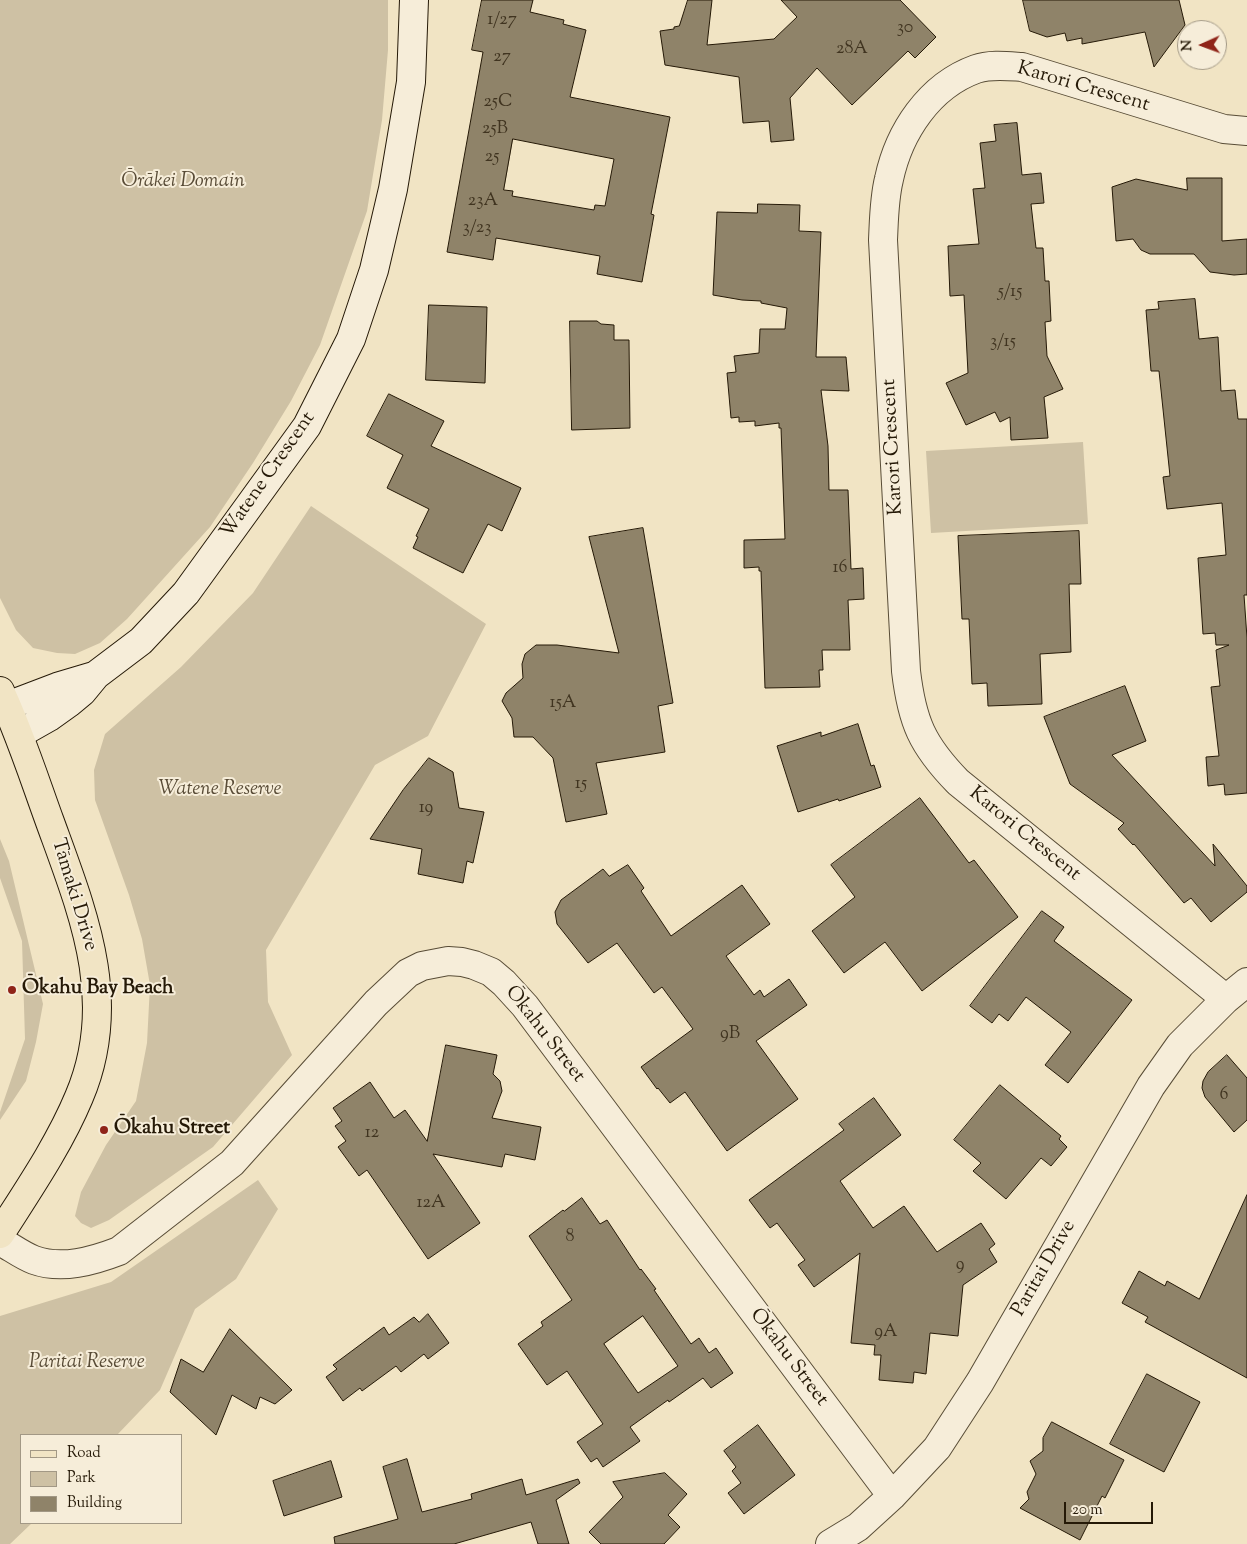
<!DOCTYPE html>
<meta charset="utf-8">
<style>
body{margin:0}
#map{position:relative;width:1247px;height:1544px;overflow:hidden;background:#f1e4c4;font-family:"Sorts Mill Goudy",serif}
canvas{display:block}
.legend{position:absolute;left:20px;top:1434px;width:162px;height:90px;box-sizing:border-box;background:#f6edd9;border:1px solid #a29885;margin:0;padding:6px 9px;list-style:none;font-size:15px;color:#251907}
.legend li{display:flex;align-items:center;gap:10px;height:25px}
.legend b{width:25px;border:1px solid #a29885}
.north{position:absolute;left:1177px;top:20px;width:50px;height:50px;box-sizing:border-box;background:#f6edd9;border:1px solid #a29885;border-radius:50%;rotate:268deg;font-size:14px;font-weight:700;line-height:20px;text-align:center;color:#251907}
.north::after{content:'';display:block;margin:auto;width:18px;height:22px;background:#8f2418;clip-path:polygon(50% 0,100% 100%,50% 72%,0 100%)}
.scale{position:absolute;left:1064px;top:1502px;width:89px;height:22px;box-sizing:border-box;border:2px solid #251907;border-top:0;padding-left:6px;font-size:15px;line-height:18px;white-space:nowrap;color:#251907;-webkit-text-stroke:4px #f6edd9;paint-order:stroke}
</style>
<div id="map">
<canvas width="1247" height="1544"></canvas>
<ul class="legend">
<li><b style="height:6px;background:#f1e4c4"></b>Road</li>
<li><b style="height:14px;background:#cec1a4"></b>Park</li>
<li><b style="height:14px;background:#8f8369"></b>Building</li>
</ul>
<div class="north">N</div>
<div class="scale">20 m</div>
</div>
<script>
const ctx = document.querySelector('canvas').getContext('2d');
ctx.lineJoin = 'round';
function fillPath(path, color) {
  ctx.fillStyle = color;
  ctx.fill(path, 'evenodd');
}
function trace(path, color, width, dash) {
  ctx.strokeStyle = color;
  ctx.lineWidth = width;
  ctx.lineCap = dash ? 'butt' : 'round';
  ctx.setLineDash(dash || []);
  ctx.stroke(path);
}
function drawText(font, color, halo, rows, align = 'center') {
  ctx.font = font + ' "Sorts Mill Goudy",serif';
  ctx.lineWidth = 4;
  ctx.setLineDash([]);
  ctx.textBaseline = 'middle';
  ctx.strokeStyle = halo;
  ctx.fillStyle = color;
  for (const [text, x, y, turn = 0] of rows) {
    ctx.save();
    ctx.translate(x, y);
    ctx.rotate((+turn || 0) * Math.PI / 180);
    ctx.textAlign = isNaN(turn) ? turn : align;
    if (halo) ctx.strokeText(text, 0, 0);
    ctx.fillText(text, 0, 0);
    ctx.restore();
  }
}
fillPath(new Path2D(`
 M0,0H388V50L382,120L367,211L320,345L291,401L253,463L210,527L127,619L100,643L75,654L57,653L33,648L16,630L0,598Z
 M1083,442L1088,524L931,533L926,451Z
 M311,506L486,624L428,736L375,765L266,950L268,1002L292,1055L213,1147L109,1220L91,1228L81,1223L75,1216L81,1192L106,1145L136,1101L147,1043L150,985L142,939L129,895L95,800L94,770L105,734L181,667L253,593Z
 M0,839L9,861L43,1004L36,1042L26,1081L0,1120V1112L25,1039L22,941L0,878Z
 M258,1180L278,1209L236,1279L195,1309L160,1390L117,1435H21V1523H32L10,1544H0V1316L111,1282Z`), '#cec1a4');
const building = new Path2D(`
 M482,0H533L530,12L564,20L563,24L586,30L570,97L670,117L651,214L654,215L642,282L597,274L600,256L496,238L493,260L447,252L483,52L472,50ZM513,139L614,159L605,206L595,205L594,210L512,196L513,191L504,190Z
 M688,0H712L707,45L774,39L797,17L781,0H900L936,37L915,58L908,51L852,105L817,68L790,98L794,140L771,142L769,121L743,123L739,77L665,65L660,31L674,29V27L679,26Z
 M1023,0H1179L1185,25L1154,67L1145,32L1082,44V38L1067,41L1065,33L1047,37L1030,31Z
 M1017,123L1022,175L1041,173L1044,203L1031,204L1036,248H1043L1045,281H1049L1051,321L1045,322L1047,356L1063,389L1044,397L1048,438L1011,440L1010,417L1000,422L995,412L966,425L946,383L968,373L964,295L950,296L948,246L979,244L973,189L985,188L980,143L996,141L994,125Z
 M1187,178H1222V241L1247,239V274L1234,275L1210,272L1194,254H1150L1141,250L1133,239L1116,241L1112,187L1136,179L1187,190Z
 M758,204L800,205L799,231L821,232L816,357H846L849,391L821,390L828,446L829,490H848L851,569L863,568L864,599L848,600L850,650H822L823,670H819L820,687L765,688L761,571H759V567L744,568V540L785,539L781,428H779V423L755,426V421L739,422V417L731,418L727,373L736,372L734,356L759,353L760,329H785L787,308L761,303V301L742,300L713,295L717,212L757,213Z
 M1195,299L1199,339L1218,337L1221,391L1235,390L1238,419H1247V595H1244L1247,638V793L1225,795L1224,784L1208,786L1206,757L1219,756L1211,687L1220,686L1216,650L1229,645H1216L1215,633L1203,634L1198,558L1226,555L1222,503L1167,509L1163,477L1170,476L1159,371H1151L1146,310L1159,309L1158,302Z
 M429,305L487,307L485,383L426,380Z
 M570,321H597L601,324L614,325V340H629L630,428L572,430Z
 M389,394L444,421L431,446L521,488L502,531L488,524L463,573L413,548L418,537L416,536L429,509L387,488L403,455L367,436Z
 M643,528L673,703L658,706L665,752L596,763L607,814L566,822L553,758L533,737H514L512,718L502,701L506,693L523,678L522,664L525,654L536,645H557L619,653L589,537Z
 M1079,531L1081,584H1069L1071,652L1040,654L1042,704L988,706L987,683L972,684L969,619H962L958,536Z
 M1125,686L1146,741L1112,755L1215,866L1213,844L1247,886V892L1211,922L1191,898L1184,903L1134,844L1133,845L1118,829L1124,823L1070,784L1044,717Z
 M858,724L871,766L874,765L881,787L839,801L838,799L798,812L777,746L821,732V736Z
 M429,758L453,772L459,808L484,812L473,863L467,861L463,883L418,874L422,849L370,839L403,790Z
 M920,798L969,863L974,860L1018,917L922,991L885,942L844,973L812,931L855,897L831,865Z
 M628,865L644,888L641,891L671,936L742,885L770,924L726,956L754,995L760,990L764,997L789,979L807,1005L756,1041L798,1099L727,1151L685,1092L670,1103L658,1088L657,1089L641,1067L693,1029L662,987L654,993L617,943L588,963L557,924L555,912L561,900L603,869L609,876Z
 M1042,911L1064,927L1054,941L1132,1000L1068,1083L1045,1065L1071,1032L1026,997L1008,1021L999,1014L992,1023L970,1006Z
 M446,1045L497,1055L493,1074L500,1081L502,1091L492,1118L541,1127L535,1160L505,1154L502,1167L433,1154L480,1223L428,1259L367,1170L359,1176L338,1147L346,1141L335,1126L342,1121L333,1108L370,1082L394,1118L405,1110L427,1141Z
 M1227,1055L1247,1078V1120L1234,1132L1205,1097L1202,1088L1203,1081L1208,1072Z
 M1000,1085L1061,1136L1059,1139L1067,1147L1051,1166L1041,1158L1006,1199L973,1171L981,1163L954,1140Z
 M874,1098L901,1135L840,1181L873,1228L904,1206L937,1252L981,1223L995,1244L989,1249L997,1262L963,1285L958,1336L930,1333L926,1374L914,1372L913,1383L879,1380L881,1355H874L875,1345L851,1343L860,1253L814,1287L798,1265L805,1260L777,1223L770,1228L749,1200L844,1130L839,1124Z
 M1247,1195V1378L1145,1322L1148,1317L1122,1303L1139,1271L1165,1286L1167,1281L1199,1299Z
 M582,1198L600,1224L607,1220L640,1270L641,1269L656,1289L654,1290L691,1344L699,1338L709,1353L716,1348L733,1373L711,1388L703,1378L669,1402L668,1400L630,1427L640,1441L603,1467L597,1458L591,1462L577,1442L603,1424L567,1371L547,1385L518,1344L543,1326L541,1322L572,1300L529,1236L563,1210L564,1211ZM643,1316L678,1366L638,1393L604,1344Z
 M428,1314L449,1343L428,1359L424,1354L401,1372L396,1366L362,1391L360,1388L343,1401L326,1377L337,1369L333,1365L384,1327L389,1335L414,1317L419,1322Z
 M230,1329L292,1390L275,1404L260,1397L256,1409L232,1395L216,1435L170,1392L181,1359L203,1372Z
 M1147,1374L1200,1402L1164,1472L1110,1444Z
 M1052,1422L1124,1460L1105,1498L1102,1496L1080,1540L1020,1508L1029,1499L1027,1492L1036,1474L1030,1461L1043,1451V1438Z
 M758,1425L795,1475L744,1514L728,1493L741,1483L732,1471L736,1467L724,1451Z
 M407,1459L422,1512L472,1499L471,1494L522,1479L526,1495L578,1479L580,1483L556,1500L569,1544H538L531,1522L454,1544H335L334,1537L398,1519L383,1467Z
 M331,1461L342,1497L284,1516L273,1481Z
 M665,1473L687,1494L668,1515L680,1527L664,1544H601L589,1532L623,1497L613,1482Z`);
fillPath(building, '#8f8369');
trace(building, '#251907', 1);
const street = new Path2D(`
 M1226,999L958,782C922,745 912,722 906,671L883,240C884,220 884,199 889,179C899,132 929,86 976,69C990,64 1007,66 1022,67L1224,129L1247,131
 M0,1241C11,1247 23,1256 34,1260C62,1270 93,1261 119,1251L232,1163L376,1003L408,973L422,966L448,961L462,962L474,965L491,972L504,983L525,1006L892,1496
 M830,1544L858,1527L892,1496L937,1448L980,1382L1151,1086L1180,1045L1226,999L1247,982`);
const secondary = new Path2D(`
 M7,706L57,687L94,676
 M19,734L49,717L70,702L82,692L96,675L141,641L186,593L307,426L351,339L374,270L393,189L411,82L414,0`);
const primary = new Path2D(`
 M0,691C20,734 34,778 50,822C83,913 120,1001 79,1097C59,1145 28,1190 0,1234`);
trace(street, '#584c36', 30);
trace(secondary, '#251907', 30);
trace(primary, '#251907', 30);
trace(street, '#f6edd9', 28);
trace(secondary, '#f6edd9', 28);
trace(primary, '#f1e4c4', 28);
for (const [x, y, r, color] of [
 [12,990,5,"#8f2418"],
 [104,1130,5,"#8f2418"]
]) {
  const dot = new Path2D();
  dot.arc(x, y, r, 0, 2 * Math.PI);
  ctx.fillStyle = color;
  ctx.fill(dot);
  trace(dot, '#f6edd9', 2);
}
drawText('18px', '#403420', null, [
 ["1/27",502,21],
 ["30",905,29],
 ["28A",852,50],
 ["27",502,58],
 ["25C",498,103],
 ["25B",495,130],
 ["25",492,158],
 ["23A",483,202],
 ["3/23",477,229],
 ["5/15",1010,293],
 ["3/15",1003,343],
 ["16",840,569],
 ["15A",563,704],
 ["15",581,785],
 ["19",426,809],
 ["9B",730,1035],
 ["6",1224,1096],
 ["12",372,1134],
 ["12A",431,1204],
 ["8",570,1238],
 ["9",960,1266],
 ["9A",886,1333]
]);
drawText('20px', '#251907', '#f6edd9', [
 ["Karori Crescent",1083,88,16],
 ["Karori Crescent",894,447,-93],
 ["Watene Crescent",269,476,-55],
 ["Karori Crescent",1024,835,39],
 ["Tāmaki Drive",73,895,73],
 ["Ōkahu Street",544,1035,52],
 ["Paritai Drive",1045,1269,-60],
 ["Ōkahu Street",788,1358,53]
]);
drawText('italic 20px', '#584b36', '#f6edd9', [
 ["Ōrākei Domain",183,183],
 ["Watene Reserve",220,791],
 ["Paritai Reserve",87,1364]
]);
drawText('bold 20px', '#251907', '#f6edd9', [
 ["Ōkahu Bay Beach",22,990],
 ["Ōkahu Street",114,1130]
], 'left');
</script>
